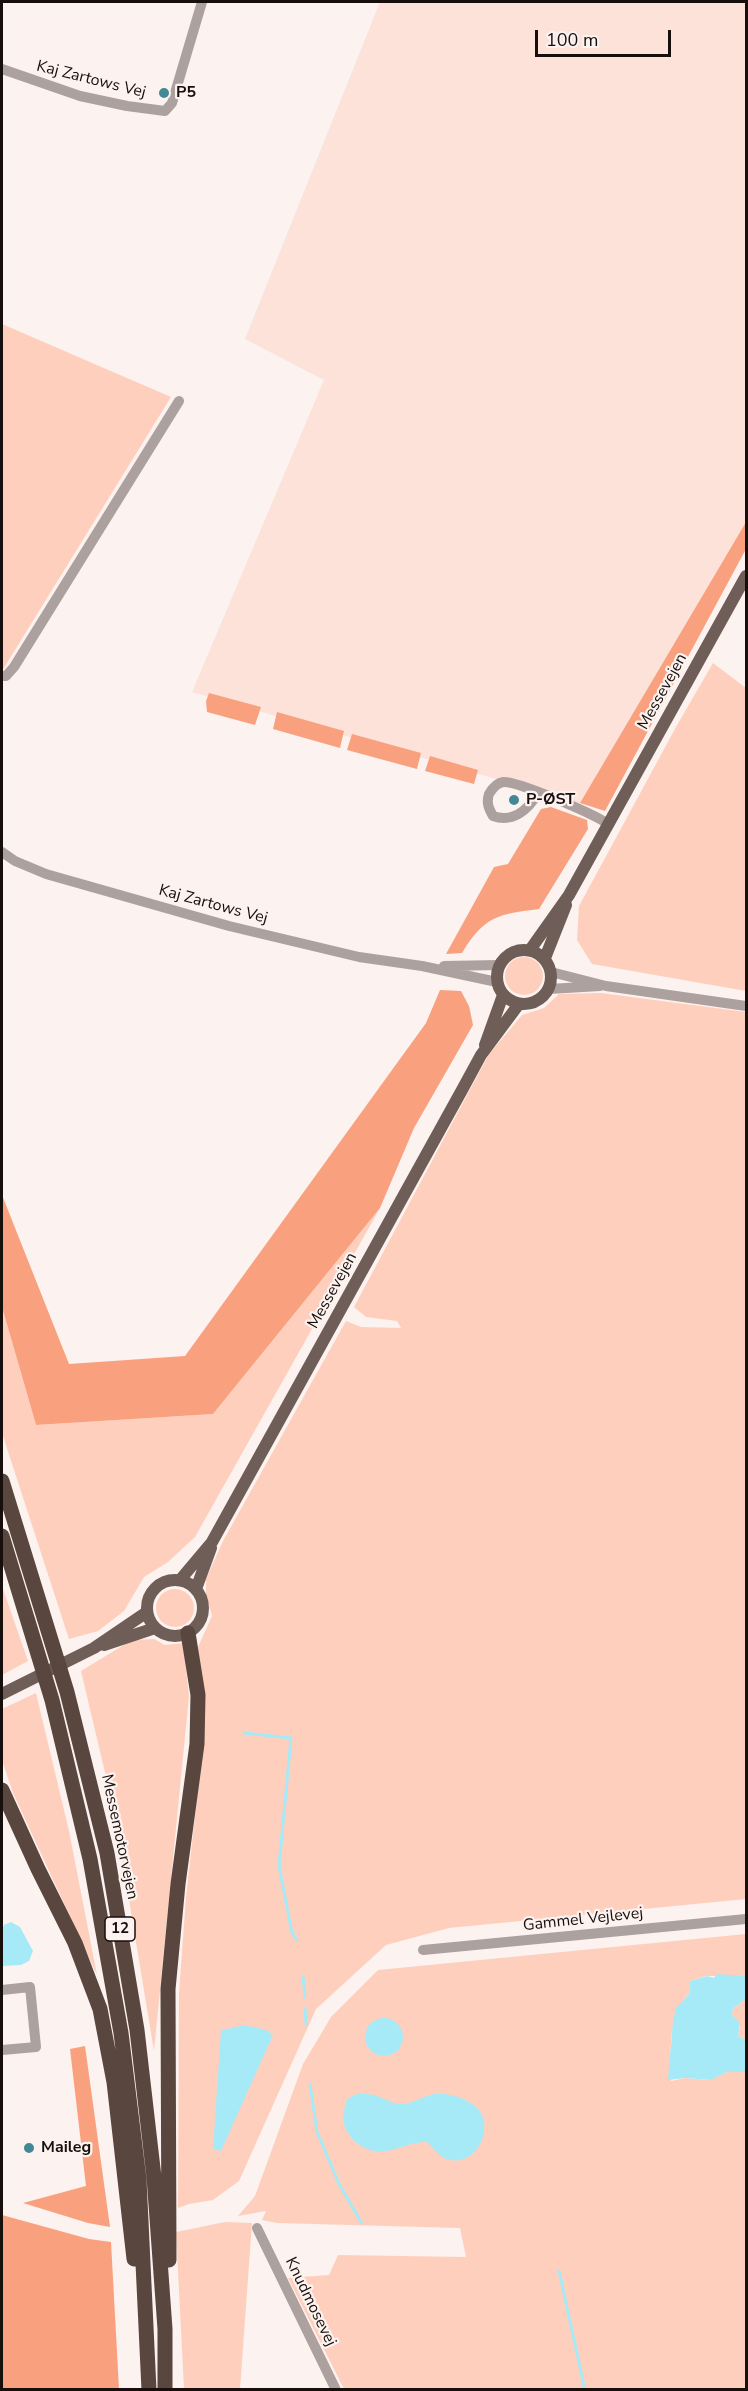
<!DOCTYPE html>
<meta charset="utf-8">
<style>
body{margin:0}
#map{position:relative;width:748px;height:2391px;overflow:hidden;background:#fcf2ef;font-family:"Nunito Sans",sans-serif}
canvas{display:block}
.frame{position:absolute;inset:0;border:3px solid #170f0c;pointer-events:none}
.scale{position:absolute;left:535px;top:30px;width:136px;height:27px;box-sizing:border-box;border:3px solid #170f0c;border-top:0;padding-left:8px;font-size:18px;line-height:21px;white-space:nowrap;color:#170f0c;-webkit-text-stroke:4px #fcf2ef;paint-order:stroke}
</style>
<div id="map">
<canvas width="748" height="2391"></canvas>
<div class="frame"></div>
<div class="scale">100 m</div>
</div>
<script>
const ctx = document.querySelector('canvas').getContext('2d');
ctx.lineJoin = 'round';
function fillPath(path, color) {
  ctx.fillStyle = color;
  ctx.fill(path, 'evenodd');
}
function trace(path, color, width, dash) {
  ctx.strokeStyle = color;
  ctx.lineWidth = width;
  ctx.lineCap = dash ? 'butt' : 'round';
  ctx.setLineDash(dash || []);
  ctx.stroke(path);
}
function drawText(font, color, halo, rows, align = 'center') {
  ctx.font = font + ' "Nunito Sans",sans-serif';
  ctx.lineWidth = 4.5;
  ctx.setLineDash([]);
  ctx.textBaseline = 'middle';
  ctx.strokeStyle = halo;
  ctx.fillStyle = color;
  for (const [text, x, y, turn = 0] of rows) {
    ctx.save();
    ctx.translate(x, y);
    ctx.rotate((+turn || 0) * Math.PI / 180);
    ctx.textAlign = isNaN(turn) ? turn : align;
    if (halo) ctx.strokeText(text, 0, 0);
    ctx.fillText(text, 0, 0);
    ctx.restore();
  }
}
fillPath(new Path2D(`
 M380,2H746V522L580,803L192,692L324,380L245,339Z`), '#fce2d9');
fillPath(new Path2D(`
 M2,324L171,397L2,671Z
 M713,663L746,688V991L592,964L577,940L579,906L676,727Z
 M505 976a19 19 0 1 1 38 0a19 19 0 1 1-38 0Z
 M601,993L746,1012V1899L449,1928L386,1945L316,2009L239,2181L213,2200L189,2204L178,2208L179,1993L186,1897L203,1744L198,1647L212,1616L206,1594V1579L223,1541L346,1321L361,1327L401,1328L397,1321L366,1317L354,1307L489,1054L522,1015L544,1008L559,994Z
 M380,1208L195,1537L168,1562L144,1577L124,1611L98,1631L69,1639L2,1433V1307L36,1425L213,1414Z
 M2,1586L28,1661L2,1675Z
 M156 1608a19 19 0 1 1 38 0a19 19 0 1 1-38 0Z
 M154,1639L165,1645L183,1643L189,1696L154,2051L115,1815L81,1671L132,1640Z
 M36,1693L69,1831L97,1975L13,1793L2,1760V1709Z
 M746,1934V1976H706L690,1981L689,1994C668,2012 670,2056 671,2081L685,2078L710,2080L727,2072H746V2389H344L288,2278L329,2275L338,2255L466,2257L460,2228L277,2223L262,2220L266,2211L238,2216L255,2196L303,2064L331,2017L378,1970Z
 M746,1999V2040L738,2036L740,2026L732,2015L733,2009Z
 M225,2222L252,2223L240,2389H184L176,2232Z`), '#ffcfbd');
fillPath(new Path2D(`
 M746,522V549L605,811L580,803Z
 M209,693L261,707L255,725L207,712L206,701Z
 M277,712L344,731L340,748L273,729Z
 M352,734L421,753L417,769L347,750Z
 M430,756L478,770L474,784L425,771Z
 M551,807L587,820L588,829L539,909C499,914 484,916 462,953L446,954L494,867L508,864L541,809Z
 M440,990L461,991L469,1006L473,1025L414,1128L380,1208L213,1414L36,1425L2,1307V1195L69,1364L185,1356L426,1023Z
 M85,2046L110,2227L88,2223L23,2203L86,2186L70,2049Z
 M2,2215L89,2239L111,2242L119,2389H2Z`), '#f9a17f');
fillPath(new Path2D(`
 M11,1922L20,1927L33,1951L29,1961L21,1965L2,1966V1930L4,1925Z
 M717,1974L746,1976V1999L733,2009L732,2015L740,2023L738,2036L746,2040V2072H727L711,2080L685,2078L668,2080L673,2021L676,2008L689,1994L690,1981L707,1976L714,1978Z
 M365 2037a19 19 0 1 1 38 0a19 19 0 1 1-38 0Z
 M245,2025L266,2030L273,2035L221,2151L213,2149L221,2030Z
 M359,2093C365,2094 371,2094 377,2096C384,2098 391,2103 399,2104C411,2105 423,2096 434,2094C450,2092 475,2100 482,2115C492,2138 470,2170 444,2158C438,2155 432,2147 427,2142C412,2142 400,2149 386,2151C366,2155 344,2138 343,2117C343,2112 346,2105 347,2099Z`), '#a7eaf7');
trace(new Path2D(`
 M244,1733L291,1738L279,1866L292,1933L297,1940
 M303,1977L305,1997
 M305,2008L306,2024
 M310,2084L317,2132L339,2184L361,2222
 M559,2271L585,2390`), '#a7eaf7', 3);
trace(new Path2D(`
 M2,69L80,96L127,106L165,111L172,103L202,2
 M2,676H6L14,667L179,401
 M538,793C528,810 513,823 493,816C489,809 486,803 489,794C492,789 497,783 503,782C518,781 594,814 608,824
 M2,852L15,861L46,874L229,926L359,957L422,966L497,982
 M444,966L499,965
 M551,972L606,986L746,1006
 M549,989L600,986
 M423,1950L746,1919
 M2,1990L30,1987L36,2047L2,2050
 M257,2228L336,2390`), '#aca19e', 10);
trace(new Path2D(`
 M497 977a27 27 0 1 1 54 0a27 27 0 1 1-54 0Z
 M530,950L569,895L746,576
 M545,958L566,905
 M485,1045L503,995
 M180,1580L212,1542L462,1090L481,1055L519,1004
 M147 1608a28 28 0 1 1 56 0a28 28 0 1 1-56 0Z
 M196,1589L211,1548
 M104,1645L155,1628
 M2,1694L94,1648L147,1612`), '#6f5d57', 12);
trace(new Path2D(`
 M2,1481L67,1692L107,1853L137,2030L154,2177L165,2329V2390
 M2,1536L52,1700L90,1859L121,2033L139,2179L149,2390
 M2,1790L38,1869L75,1943L100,2009L114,2082L134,2259
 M169,2260L168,1989L178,1884L197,1744L198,1695L188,1633`), '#59463e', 15);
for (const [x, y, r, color] of [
 [164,93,6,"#438895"],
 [514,800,6,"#438895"],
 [29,2148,6,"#438895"]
]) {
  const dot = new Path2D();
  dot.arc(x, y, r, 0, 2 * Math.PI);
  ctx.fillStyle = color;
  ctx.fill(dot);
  trace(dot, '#fcf2ef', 2);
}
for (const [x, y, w] of [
 [120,1929,30]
]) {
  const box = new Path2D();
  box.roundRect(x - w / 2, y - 12, w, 24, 4.5);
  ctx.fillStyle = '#fcf2ef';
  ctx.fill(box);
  trace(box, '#170f0c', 1.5);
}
drawText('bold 15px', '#170f0c', null, [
 ["12",120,1929]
]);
drawText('16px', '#170f0c', '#fcf2ef', [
 ["Kaj Zartows Vej",91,80,14],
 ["Messevejen",663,692,-61],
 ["Kaj Zartows Vej",213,905,15],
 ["Messevejen",333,1291,-61],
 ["Messemotorvejen",119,1837,78],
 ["Gammel Vejlevej",583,1920,-6],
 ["Knudmosevej",310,2302,64]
]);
drawText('bold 16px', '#170f0c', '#fcf2ef', [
 ["P5",176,93],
 ["P-ØST",526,800],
 ["Maileg",41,2148]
], 'left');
</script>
